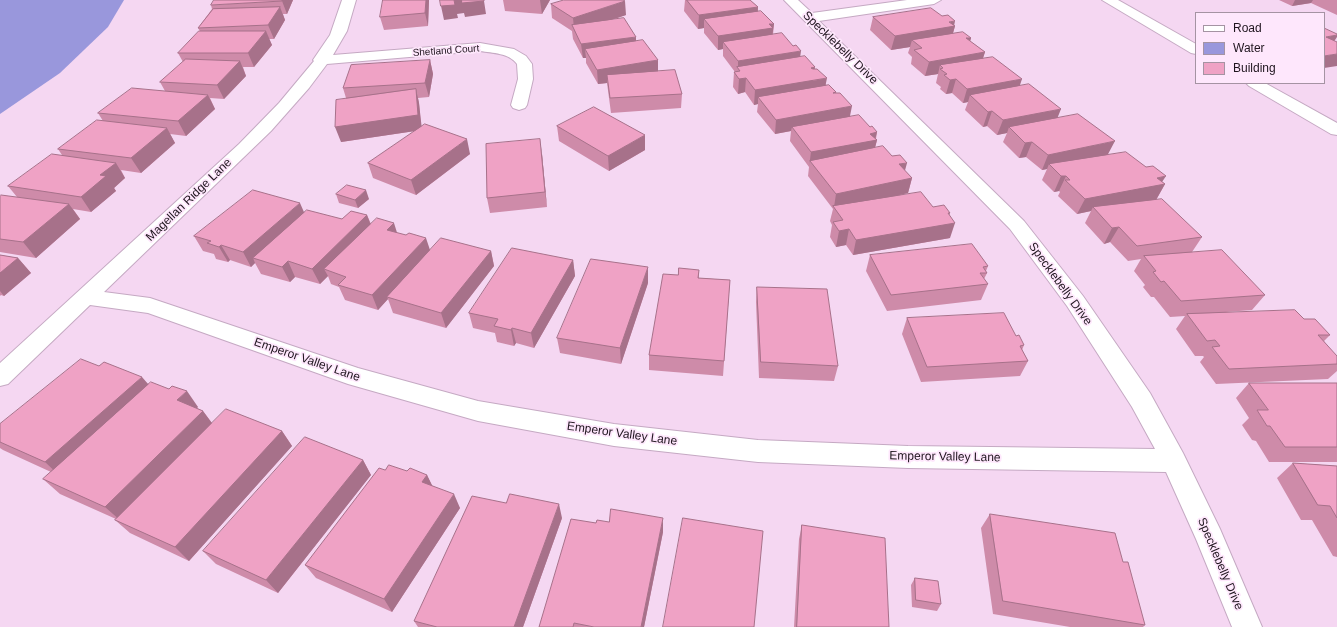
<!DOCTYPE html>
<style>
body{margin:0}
#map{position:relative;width:1337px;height:627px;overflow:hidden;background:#f5d7f2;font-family:Helvetica,sans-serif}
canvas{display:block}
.legend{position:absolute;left:1195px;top:12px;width:130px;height:72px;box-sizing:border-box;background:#fee7fc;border:1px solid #a593a3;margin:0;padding:5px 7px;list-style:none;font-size:12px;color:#1f151e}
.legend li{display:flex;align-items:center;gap:8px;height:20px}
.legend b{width:20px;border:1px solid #a593a3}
</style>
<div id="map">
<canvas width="1337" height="627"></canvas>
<ul class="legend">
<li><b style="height:5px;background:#fff"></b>Road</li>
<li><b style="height:11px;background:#9997dc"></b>Water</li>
<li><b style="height:11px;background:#efa2c5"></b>Building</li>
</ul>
</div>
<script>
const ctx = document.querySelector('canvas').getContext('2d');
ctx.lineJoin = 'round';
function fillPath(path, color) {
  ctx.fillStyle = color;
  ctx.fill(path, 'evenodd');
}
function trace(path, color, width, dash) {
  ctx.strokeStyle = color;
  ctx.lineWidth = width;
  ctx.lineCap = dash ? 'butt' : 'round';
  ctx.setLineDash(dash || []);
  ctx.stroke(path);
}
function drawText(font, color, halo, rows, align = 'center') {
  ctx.font = font + ' Helvetica,sans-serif';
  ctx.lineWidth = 3.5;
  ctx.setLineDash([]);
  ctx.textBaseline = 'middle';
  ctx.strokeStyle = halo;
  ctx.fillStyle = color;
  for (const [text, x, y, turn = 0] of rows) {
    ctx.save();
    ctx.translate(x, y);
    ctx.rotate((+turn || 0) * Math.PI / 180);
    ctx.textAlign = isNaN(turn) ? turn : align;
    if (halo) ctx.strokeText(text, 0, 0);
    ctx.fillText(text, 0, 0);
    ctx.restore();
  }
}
fillPath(new Path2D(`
 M0,0H124L108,27L60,73L0,114Z`), '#9997dc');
const minor = new Path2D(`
 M342,0H356L347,31L333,55L480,43L514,49L526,56L532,64L533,79L527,105L525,108L519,110L513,108L511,105L518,79L517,64C509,53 493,53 480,51L327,64L309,88L271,131L104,292L150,298L358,368L478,401L614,424L758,440L908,446L1155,449L1132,407L1067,306L1010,229L784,0H798L812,13L907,0H941L934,4L819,21L1024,221L1083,296L1150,393L1183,453L1220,529L1262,627H1232L1196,539L1166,472L908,468L758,462L614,446L478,421L348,384L148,313L90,305L8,384L0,386V363L239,144L279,103L314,61L313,60L330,35Z
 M1102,0H1118L1196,44V54L1191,53Z
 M1246,83H1265L1337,123V135L1331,134L1249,86Z`);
trace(minor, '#c5a9c3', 2);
fillPath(minor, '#fff');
fillPath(new Path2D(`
 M293,0L287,14H283L285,20L274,39H269L272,45L254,67H243L246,76L224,99L210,98L215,109L186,136L170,134L175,143L141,173L121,170L125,178L114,188L116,191L91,212L73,209L80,219L36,258L0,252V196L17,197L8,186L62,155L58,149L103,121L98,113L165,91L160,82L183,62L178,53L200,31L198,28L212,9L211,5Z
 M429,0L428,26L384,30L380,17Z
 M503,0H550L542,14L505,11Z
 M685,0H750L758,7V12L774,24L773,35L815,69L826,85L836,92L850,116L870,127L877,132L876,139L877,140L875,148L905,171L912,178L908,193L900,195L933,207L949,215L950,238L853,255L846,245L836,247L830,237L832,225L830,221L833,209L808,176L809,167L790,141L791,131L775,134L757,112L758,104L754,105L745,92L738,94L733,87L734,72H735L723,56V49L718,50L704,33V28L698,29L684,11Z
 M1279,0H1337V15L1311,3L1292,6Z
 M551,4L626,15L611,20L636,41L658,72L682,94L681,108L611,113L607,83L598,84L586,63V58H583L573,39L572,31L552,18Z
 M873,17L954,26H955L953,33L971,38L970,41L985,52L983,58L1020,86L1057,118L1108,155L1162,182L1165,184L1156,200L1202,237L1192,252L1265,295L1252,310L1226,312L1304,319L1330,335L1324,341L1337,364V371L1328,379L1216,384L1200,362L1204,357L1203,356H1195L1176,329L1185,316L1170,317L1154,297H1151L1143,287L1145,285L1134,271L1141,259L1128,261L1110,242L1104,244L1085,223L1091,211L1077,214L1058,196L1060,192L1059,191L1054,192L1042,180L1047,169L1042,170L1026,157L1019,158L1003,142L1007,133L997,135L987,126L983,127L965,110L968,102L963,103L952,93L946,94L940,89L941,87L936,83L938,74L925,76L911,64L912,57L908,53L910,47L891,50L870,30Z
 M430,60L433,74L429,97L418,98L419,103L421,126L470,154L416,195L373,178L368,163L415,131L341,142L346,98L343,88Z
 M557,126L645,150L609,171L559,141Z
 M542,154L547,207L490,213L487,198Z
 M336,194L369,199L358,208L339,203Z
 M304,212L342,219L367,215L371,224L397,233L430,250L491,251L494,266L446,328L393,313L388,299L378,310L345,300L339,287L331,284L328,276L320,284L295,277L290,282L261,274L255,263L251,267L230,260L228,262L216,259L214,254L203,251L194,236Z
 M0,255L18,258L31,273L4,296L1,295L0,296Z
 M870,255L988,266L986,271L987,273L984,279L988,284L981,300L887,311L866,271Z
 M573,260L575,276L534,348L516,343L514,346L497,342L495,333L473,328L469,313Z
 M699,270V278L730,280L723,376L649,370V355L678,275Z
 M648,283L621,364L560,353L557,338Z
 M757,287L838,366L834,381L759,378L756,302Z
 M907,318L1016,336L1024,345L1022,350L1028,361L1020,376L921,382L902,334Z
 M99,366L148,384L198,407L197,408L203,411L212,423L282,431L292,446L189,561L130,533L115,520L116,519L60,494L43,479L51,472L3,450L0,448V424Z
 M1249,383H1337V462H1269L1256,441L1252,440L1242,425L1249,418L1236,398Z
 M363,460L371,475L278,593L216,564L203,551Z
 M1293,463L1337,466V557L1333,556L1312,520H1301L1277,478Z
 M385,470L407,471L427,475L432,486L460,508L392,612L316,578L305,565Z
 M990,514L1123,562L1145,625L1143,627H1070L993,614L981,528Z
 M562,518L523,627H418L414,621Z
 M596,523L663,532L644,627H539Z
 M802,525L889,627H794L799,539Z
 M915,578L941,604L937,611L912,607L911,585Z`), '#ce8ba9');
fillPath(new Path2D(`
 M282,0H293L287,14L282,1Z
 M426,0H429L428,26L425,13Z
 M454,0H462L484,1L486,14L465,17L464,13L457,14L458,18L444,20L441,6Z
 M540,0H550L542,14Z
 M1295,0H1313L1311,3L1292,6Z
 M625,1L626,15L575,32L574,29L573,18Z
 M280,7L285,20L274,39L268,25Z
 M758,7L757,20L704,19V28L698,29L699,15Z
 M955,21L954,26H955L951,40H912L910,47L891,50L895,36Z
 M769,24H774L772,37L723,42V49L718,50V36Z
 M266,31L272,45L254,67L248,53Z
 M1337,35V37L1329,49L1326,37Z
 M636,37V50L585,49L586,58H583L581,44Z
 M966,38H971L967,52Z
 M801,51L799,65L740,71L738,68V61Z
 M985,52L980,67L940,65L938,74L925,76L929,62Z
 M1337,54V66L1324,68V56Z
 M430,60L433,74L429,97L425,83Z
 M658,60V74L607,75V83L598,84L597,70Z
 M240,61L246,76L224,99L217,85Z
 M815,67L813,81L827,78L824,93L758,97V104L754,105L755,90L811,68Z
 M746,78L745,92L738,94L739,79Z
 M956,79L952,93L946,94L950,80Z
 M1022,79L1017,94L970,95L968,102L963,103L967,89Z
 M416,89L419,103L422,130L341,142L335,127Z
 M208,95L215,109L186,136L178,121Z
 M852,106L849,121L792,127L791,131L775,134L776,120Z
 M1061,109L1055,124L1009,127L1007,133L997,135L1003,120Z
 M992,111L987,126L983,127L988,112Z
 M167,128L175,143L141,173L131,158Z
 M877,132L875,140H877L873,155L810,161L809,167L811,152L870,134Z
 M645,135V150L609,171L608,156Z
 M467,139L470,154L416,195L411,180Z
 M540,139L542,154L547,207L545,192Z
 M1115,141L1107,156L1049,164L1047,169L1042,170L1048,155Z
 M1032,142L1026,157L1019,158L1025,143Z
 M116,163L125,178L114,188L116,191L91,212L81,197L100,175Z
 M907,163L903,178L899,164Z
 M1061,176H1066L1059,191L1054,192Z
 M1166,176L1160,185L1165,184L1156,200L1093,207L1091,211L1077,214L1085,199L1157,178Z
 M912,178L908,193L835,209L834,207L836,194Z
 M366,190L369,199L358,208L355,200Z
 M300,203L307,219L253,258L255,263L251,267L243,252Z
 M69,204L80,219L36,258L23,242Z
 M950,213L946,224L955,223L950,238L853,255L856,240Z
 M367,215L373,231L324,269L328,276L320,284L312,269Z
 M394,223L399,239L387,230Z
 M1119,227L1110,242L1104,244L1112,228Z
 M849,229L846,245L836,247L839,231Z
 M426,238L431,253L387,297L388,299L378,310L372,295Z
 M221,245L230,260L228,262L219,247Z
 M491,251L494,266L446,328L441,313Z
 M18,258L31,273L4,296L0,291V273Z
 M573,260L575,276L534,348L531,333Z
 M288,261L295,277L290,282L282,267Z
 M648,267V283L621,364L620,348Z
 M512,328L516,343L514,346L511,330Z
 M142,377L155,392L61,477L45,462Z
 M187,391L198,407L189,415L177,400Z
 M203,411L214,426L121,521L105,507Z
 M282,431L292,446L189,561L175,547Z
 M363,460L371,475L278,593L266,580Z
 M427,475L434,489L422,482Z
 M454,494L460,508L392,612L384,599Z
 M559,504L562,518L523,627H514Z
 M663,518V532L644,627H641Z`), '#a7718a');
const building = new Path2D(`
 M214,0H282V1L211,5Z
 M383,0H426L425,13L380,17Z
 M440,0H458H454L455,5L441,6Z
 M462,0H484V1L462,3Z
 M564,0H623L625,1L573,18L551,4Z
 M687,0H750L758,7L699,15Z
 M280,7L268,25L198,28L213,9Z
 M931,8L942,16L948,15L955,21L949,22L955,26L895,36L873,17Z
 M761,11L774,24H769L773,28L718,36L704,19Z
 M624,18L636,37L581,44L572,25Z
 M1324,28L1337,34V35L1326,37L1337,42V54L1324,56Z
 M199,31H266L248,53H178Z
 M963,32L971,38H966L985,52L929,62L914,50L922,48L912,40Z
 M782,33L793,46L796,45L801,51L738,61L723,42Z
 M643,40L658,60L597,70L585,49Z
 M805,56L815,67L811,68L813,69H817L827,78L755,90L746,78L739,79L734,72L740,71L737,67Z
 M993,57L1022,79L967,89L956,79L950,80L944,75L947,74L940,69L943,68L940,65Z
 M186,59L240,61L217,85L160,82Z
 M430,60L425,83L343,88L351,65Z
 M675,70L682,94L610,98L607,75Z
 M1029,84L1061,109L1003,120L992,111L988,112L970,95Z
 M829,85L836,92L833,93H840L852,106L776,120L758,97Z
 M132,88L208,95L178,121L98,113Z
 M416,89L418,115L335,127L336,100Z
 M594,107L645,135L608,156L557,126Z
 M1078,114L1115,141L1048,155L1032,142L1025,143L1009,127Z
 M859,115L870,127L872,126L877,132L870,134L877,140L811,152L792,127Z
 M97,120L167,128L131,158L58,149Z
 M425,124L467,139L411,180L368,163Z
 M540,139L545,192L487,198L486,144Z
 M883,146L892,156L900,155L907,163L899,164L912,178L836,194L810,161Z
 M1126,152L1146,167L1153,166L1166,176L1157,178L1165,184L1085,199L1065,180H1070L1066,176H1061L1049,164Z
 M52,154L116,163L100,175L106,176L81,197L8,186Z
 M347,185L366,190L355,200L336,194Z
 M253,190L300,203L243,252L221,245L219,247L207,243L211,241L194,236Z
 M921,192L933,207L944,205L950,213H948L955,223L856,240L849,229L839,231L833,222L843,220L833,206Z
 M1,195L69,204L23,242L0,239V196Z
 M1162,199L1202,237L1137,246L1119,227L1112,228L1093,207Z
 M307,210L342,219L351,211L367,215L312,269L288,261L282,267L253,258Z
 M377,218L394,223L387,230L406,235L409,233L426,238L372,295L338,285L346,277L324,269Z
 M441,238L491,251L441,313L387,297Z
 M972,244L988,266L983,267L987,273H980L988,284L891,295L870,255Z
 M512,248L573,260L531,333L512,328L511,330L494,326L498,319L469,313Z
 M1222,250L1265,295L1181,301L1164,281L1161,282L1153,272L1156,271L1144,256Z
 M0,255L18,258L0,273Z
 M591,259L648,267L620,348L557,338Z
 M679,268L699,270L698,278L730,280L724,361L649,355L663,274L678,275Z
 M757,287L827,289L838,366L761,362Z
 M1295,310L1304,319H1315L1330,335H1318L1337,356V364L1229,369L1212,347L1220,346L1215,340L1207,341L1187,314Z
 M1004,313L1016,336L1019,335L1024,345L1020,346L1028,361L927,367L907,318Z
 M81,359L99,366L104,362L142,377L45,462L0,442V424Z
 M151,382L169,389L172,386L187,391L177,400L203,411L105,507L43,479Z
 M1249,383H1337V447H1285L1270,426H1267L1257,410H1268Z
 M226,409L282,431L175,547L115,520Z
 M305,437L363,460L266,580L203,551Z
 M1293,463L1337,466V518L1330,506L1318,505Z
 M389,465L407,471L410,468L427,475L422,482L454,494L384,599L305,565L379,468L385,470Z
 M510,494L559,504L514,627H437L414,621L472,496L506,503Z
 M611,509L663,518L641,627H594L574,623L573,627H539L571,519L596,523L597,520L609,522Z
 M990,514L1115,533L1123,562H1128L1145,625L1003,601Z
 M683,518L763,531L754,627H663Z
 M802,525L885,538L889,627H797Z
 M915,578L938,581L941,604L916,600Z`);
fillPath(building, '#efa2c5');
trace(building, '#a7718a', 1);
drawText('10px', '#1f151e', '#fee7fc', [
 ["Shetland Court",446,51,-4]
]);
drawText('12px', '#1f151e', '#fee7fc', [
 ["Specklebelly Drive",840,48,44],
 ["Magellan Ridge Lane",189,200,-44],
 ["Specklebelly Drive",1060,284,54],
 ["Emperor Valley Lane",307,360,19],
 ["Emperor Valley Lane",622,434,8],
 ["Emperor Valley Lane",945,457,1],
 ["Specklebelly Drive",1220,564,67]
]);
</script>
